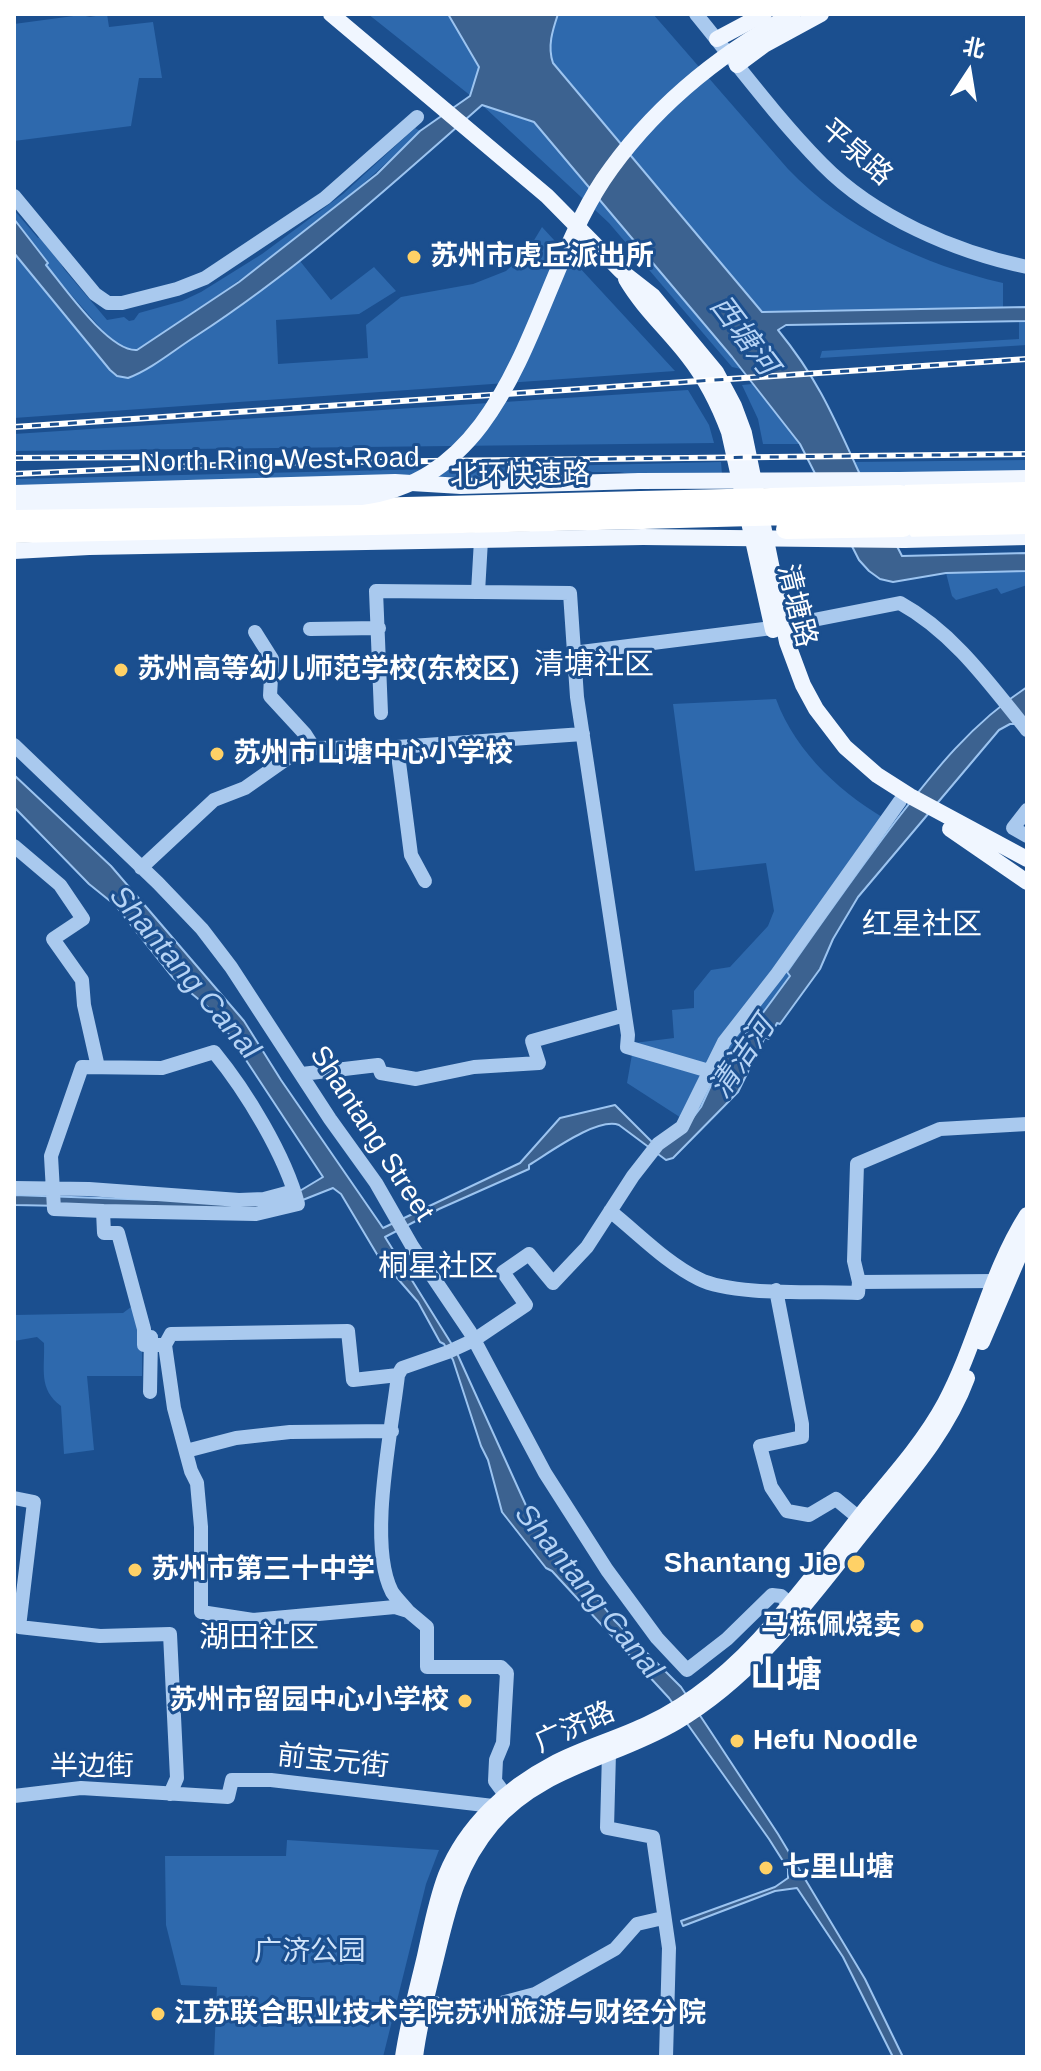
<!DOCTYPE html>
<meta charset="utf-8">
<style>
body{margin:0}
#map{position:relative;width:1041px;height:2071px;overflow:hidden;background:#1b4f8f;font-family:Helvetica,"Noto Sans SC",sans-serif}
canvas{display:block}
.frame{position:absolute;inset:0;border:16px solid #fff;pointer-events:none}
.north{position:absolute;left:929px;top:32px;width:80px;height:80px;-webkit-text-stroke:6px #1b4f8f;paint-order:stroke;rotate:12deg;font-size:22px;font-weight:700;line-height:32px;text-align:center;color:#fff}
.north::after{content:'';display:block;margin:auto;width:28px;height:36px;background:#fff;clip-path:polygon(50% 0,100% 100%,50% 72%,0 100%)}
</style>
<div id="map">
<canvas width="1041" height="2071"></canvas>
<div class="frame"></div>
<div class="north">北</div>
</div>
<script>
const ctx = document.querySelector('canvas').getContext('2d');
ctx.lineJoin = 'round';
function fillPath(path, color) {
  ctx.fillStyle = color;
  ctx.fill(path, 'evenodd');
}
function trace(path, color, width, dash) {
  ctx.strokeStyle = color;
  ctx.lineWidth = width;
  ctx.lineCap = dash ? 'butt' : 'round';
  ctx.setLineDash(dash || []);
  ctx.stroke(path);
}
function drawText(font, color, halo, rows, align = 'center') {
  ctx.font = font + ' Helvetica,"Noto Sans SC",sans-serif';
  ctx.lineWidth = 6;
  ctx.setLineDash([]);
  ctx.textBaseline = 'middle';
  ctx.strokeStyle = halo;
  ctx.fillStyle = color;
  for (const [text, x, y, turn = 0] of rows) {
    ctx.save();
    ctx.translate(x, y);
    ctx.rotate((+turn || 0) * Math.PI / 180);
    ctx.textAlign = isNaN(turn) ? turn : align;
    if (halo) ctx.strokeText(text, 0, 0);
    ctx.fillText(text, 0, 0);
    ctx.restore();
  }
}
fillPath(new Path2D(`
 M107,14L109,27L153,22L162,78H139L131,126L14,141V24L81,15L90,17Z
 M368,14H448L479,67L471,96Z
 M558,14H653L788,169C844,228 924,265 1003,283V307L762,312L553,62C547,46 553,29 558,14Z
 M482,105L534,122L741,369L732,367L609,223Z
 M415,128L420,131C335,215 237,284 137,350H127L110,339L45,265L14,219V210L38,238L43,235L64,269L107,320L124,317L129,321L134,320L139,313L182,301L201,292L262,254L343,194Z
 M542,227L675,371L14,418V253L110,370L117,376L128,378L237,309L300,261L331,300L374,267L396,291L359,314L276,320L278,364L368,358L366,325L401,297L473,284L506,271L527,252Z
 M1027,321V345L820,358L822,351L1019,339V322Z
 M752,384L800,444H763L758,419L742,385Z
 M688,390L709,425L714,443L14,451V434Z
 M1027,460V473L860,472L855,462Z
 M721,462L722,474L641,476L619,472H568L534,480L14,488V479Z
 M1027,571V585L1001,594L997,588L956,600L952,596L946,573Z
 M776,699C796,754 844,796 894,824L826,911L787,972L790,975L754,1025L723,1059L701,1107L689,1123L627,1083L634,1043L674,1038L672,1010L694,1008V991L711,970L730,967L768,926L774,911L766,863L695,871L673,704Z
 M135,1304L142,1330V1376H87L94,1450L64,1454L61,1406C38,1389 45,1369 44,1343L37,1337L14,1341V1315L123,1313Z
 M287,1840L439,1850L426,1884L383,2057H214L217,1987L181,1985L166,1925L165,1856H286Z`), '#2e69ad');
const water = new Path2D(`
 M448,14H558C553,29 547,46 553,63L762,312L1027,307V321L786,325L778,330C817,378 832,413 857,468C871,498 887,527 902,556L1027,553V571L946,573L893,582L880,579L869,571L859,560L800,444L732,357L534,122L482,105C390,186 299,269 196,336C174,350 152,369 128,378L117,376L110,370L14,253V219L48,263L46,265C64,287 109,352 137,350L239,282L377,174L420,131L470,96L479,67Z
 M1027,687V724H1010L999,730L858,897L833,939L820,969L780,1024L777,1023L769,1039L765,1037L738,1092L673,1158L666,1160L619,1125C597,1117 549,1153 529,1165V1169L439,1209L385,1237L456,1351L528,1510L614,1620L681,1687L709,1729L778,1834L865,1979L903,2057H893L843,1957L797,1888L775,1891L683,1926L681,1921L775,1887L788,1878V1869L769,1839L669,1698L552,1571L546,1568L502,1512L488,1460L481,1446L453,1360L444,1344L440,1342L418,1302L378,1256L341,1194L333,1188L290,1205L266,1210L14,1205V1195L156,1200L288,1198L323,1177L215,1013L173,978L115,905L89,884L14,807V775L111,866L244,1021L281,1080L383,1228L520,1163L560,1118L615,1105L654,1144L689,1123L701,1107L723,1059L754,1025L790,976L787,972C822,922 858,871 895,822C935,770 971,724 1027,687Z`);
fillPath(water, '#3c6290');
trace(water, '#9cc4f0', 2);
trace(new Path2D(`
 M696,14C737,64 776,117 822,164C874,217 955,252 1027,267
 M14,196L95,294L108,303H122L177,289L205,278L325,198L417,117
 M481,540L478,592L570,593L577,697L628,1035L627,1047L709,1071
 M783,626L900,603C953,632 990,684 1027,730
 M310,629L379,628
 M255,632L272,659L270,696L305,734L314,748
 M573,653L772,628
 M381,713L376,591L478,592
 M14,745L158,883L202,929L231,967L330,1119L376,1183L412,1246L470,1332L545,1473L607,1570L657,1638L687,1670L727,1639L772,1595L781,1596L790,1604
 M397,747L411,855L425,881
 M1027,810L1013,828L1027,836
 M14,846L60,885L83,919L53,939L82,980L84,1005L98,1067
 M141,868L214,800L245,788L292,755L314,748L397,747L583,734
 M302,1074L378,1065L381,1073L416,1079L474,1067L539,1063L532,1041L625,1015
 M14,1188L89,1189L239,1200L264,1199L294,1191
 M103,1211L256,1214L298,1204C285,1155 246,1091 214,1052L162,1068L82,1067L51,1156L54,1209L103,1211L104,1233H118L144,1329V1345H165L174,1408L191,1471L197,1483L201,1527V1612L253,1620L395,1607L408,1611L427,1627V1667H501L507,1673L503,1743L496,1760L495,1781L512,1804
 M610,1211C639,1234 665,1262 699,1279C732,1296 818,1291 858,1293L859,1282L995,1281
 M859,1282L854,1261L857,1164L940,1129L1027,1124
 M776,1290L802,1424V1437L760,1446L771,1487L787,1511L809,1515L836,1499L859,1518
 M165,1345L171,1334L348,1331L353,1380L398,1375
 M150,1392L151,1337
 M186,1451L236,1438L290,1432L392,1431
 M14,1498L34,1502L19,1627L100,1636L170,1634L177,1778L170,1794
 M408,1611C403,1605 396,1598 392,1592C367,1544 392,1430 398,1375L402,1368L448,1352L474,1340L526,1305L503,1272L529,1254L553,1283L587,1247L633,1176L658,1144L682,1127L724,1042L777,974L900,801
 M609,1753L607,1828L653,1837L669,1948L666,2057
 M14,1796L81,1788L228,1797L232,1780H271L493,1806L499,1811
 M426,2001L456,2008H471L490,2006L535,1994L615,1949L637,1924L663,1918`), '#a9c9ee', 14);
trace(new Path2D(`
 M331,14L547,196L621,271L653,296L716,372L734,406L744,433L787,642L803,685L816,709L845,747L877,775L910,796L1027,859
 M717,39L764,14
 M737,65L764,45L821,14
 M626,279C643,308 667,329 688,356C706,379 719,405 729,432L773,630
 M899,480L1027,478
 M14,493L395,482L461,486L640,481
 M904,540L1027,537
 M14,551L89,547L643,537
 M950,829L1027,882
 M982,1342L1027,1237
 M403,2057C408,2023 417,1990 425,1956C431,1929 436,1901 446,1875C466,1826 507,1788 553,1764C583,1748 617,1739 648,1724C697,1701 739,1664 774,1623C807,1585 838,1544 869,1505C896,1473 925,1440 945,1403C977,1343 990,1273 1027,1215
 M415,2057C419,2025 427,1994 435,1962C448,1909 456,1867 492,1824C540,1767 615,1758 676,1722C756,1675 809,1599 866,1528C903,1481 946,1435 967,1378`), '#f0f6ff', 16);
trace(new Path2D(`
 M900,495L1027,492
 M901,512L1027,509
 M14,517L641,501
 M903,527L1027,524
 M14,533L642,519`), '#fff', 20);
const rail = new Path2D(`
 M14,427L1027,359
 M14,458L151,457
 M14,474L261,463L1027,454`);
trace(rail, '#fff', 6);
trace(rail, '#1b4f8f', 3, [9]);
trace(new Path2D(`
 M640,481L899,480
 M14,502L361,497C517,477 531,289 603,180C652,108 717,55 793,14
 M643,537L904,540`), '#f0f6ff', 16);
trace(new Path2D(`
 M641,501L900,495
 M642,519L901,512
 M786,529L903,527`), '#fff', 20);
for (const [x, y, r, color] of [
 [414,257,8,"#ffd166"],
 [121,670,8,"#ffd166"],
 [217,754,8,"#ffd166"],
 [856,1564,10,"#ffd166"],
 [135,1570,8,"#ffd166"],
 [917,1626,8,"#ffd166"],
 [465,1701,8,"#ffd166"],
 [737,1741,8,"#ffd166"],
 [766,1868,8,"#ffd166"],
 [158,2014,8,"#ffd166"]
]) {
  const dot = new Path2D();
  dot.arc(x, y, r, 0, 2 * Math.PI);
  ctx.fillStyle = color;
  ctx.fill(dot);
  trace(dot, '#1b4f8f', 3);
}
drawText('28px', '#fff', '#1b4f8f', [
 ["平泉路",856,153,41],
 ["North Ring West Road",280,461,-1],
 ["北环快速路",520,476,-1],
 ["清塘路",796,606,76],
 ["Shantang Street",371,1134,57],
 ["广济路",575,1728,-24],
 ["前宝元街",333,1762,6],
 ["半边街",92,1767]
]);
drawText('bold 28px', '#fff', '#1b4f8f', [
 ["苏州市虎丘派出所",430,257],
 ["苏州高等幼儿师范学校(东校区)",137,670],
 ["苏州市山塘中心小学校",233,754],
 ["Shantang Jie",838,1564,"right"],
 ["苏州市第三十中学",151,1570],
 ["马栋佩烧卖",901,1626,"right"],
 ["苏州市留园中心小学校",449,1701,"right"],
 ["Hefu Noodle",753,1741],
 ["七里山塘",782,1868],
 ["江苏联合职业技术学院苏州旅游与财经分院",174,2014]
], 'left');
drawText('28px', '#cfe3fa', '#1b4f8f', [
 ["广济公园",310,1952]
]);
drawText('italic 30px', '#b5d3f5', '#1b4f8f', [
 ["西塘河",743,336,53],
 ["Shantang Canal",184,973,50],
 ["清洁河",743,1058,-56],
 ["Shantang Canal",588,1592,51]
]);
drawText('30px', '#fff', '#1b4f8f', [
 ["清塘社区",594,666],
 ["红星社区",922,926],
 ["桐星社区",438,1268],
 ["湖田社区",259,1639]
]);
drawText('bold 36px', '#fff', '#1b4f8f', [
 ["山塘",786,1677]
]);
</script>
